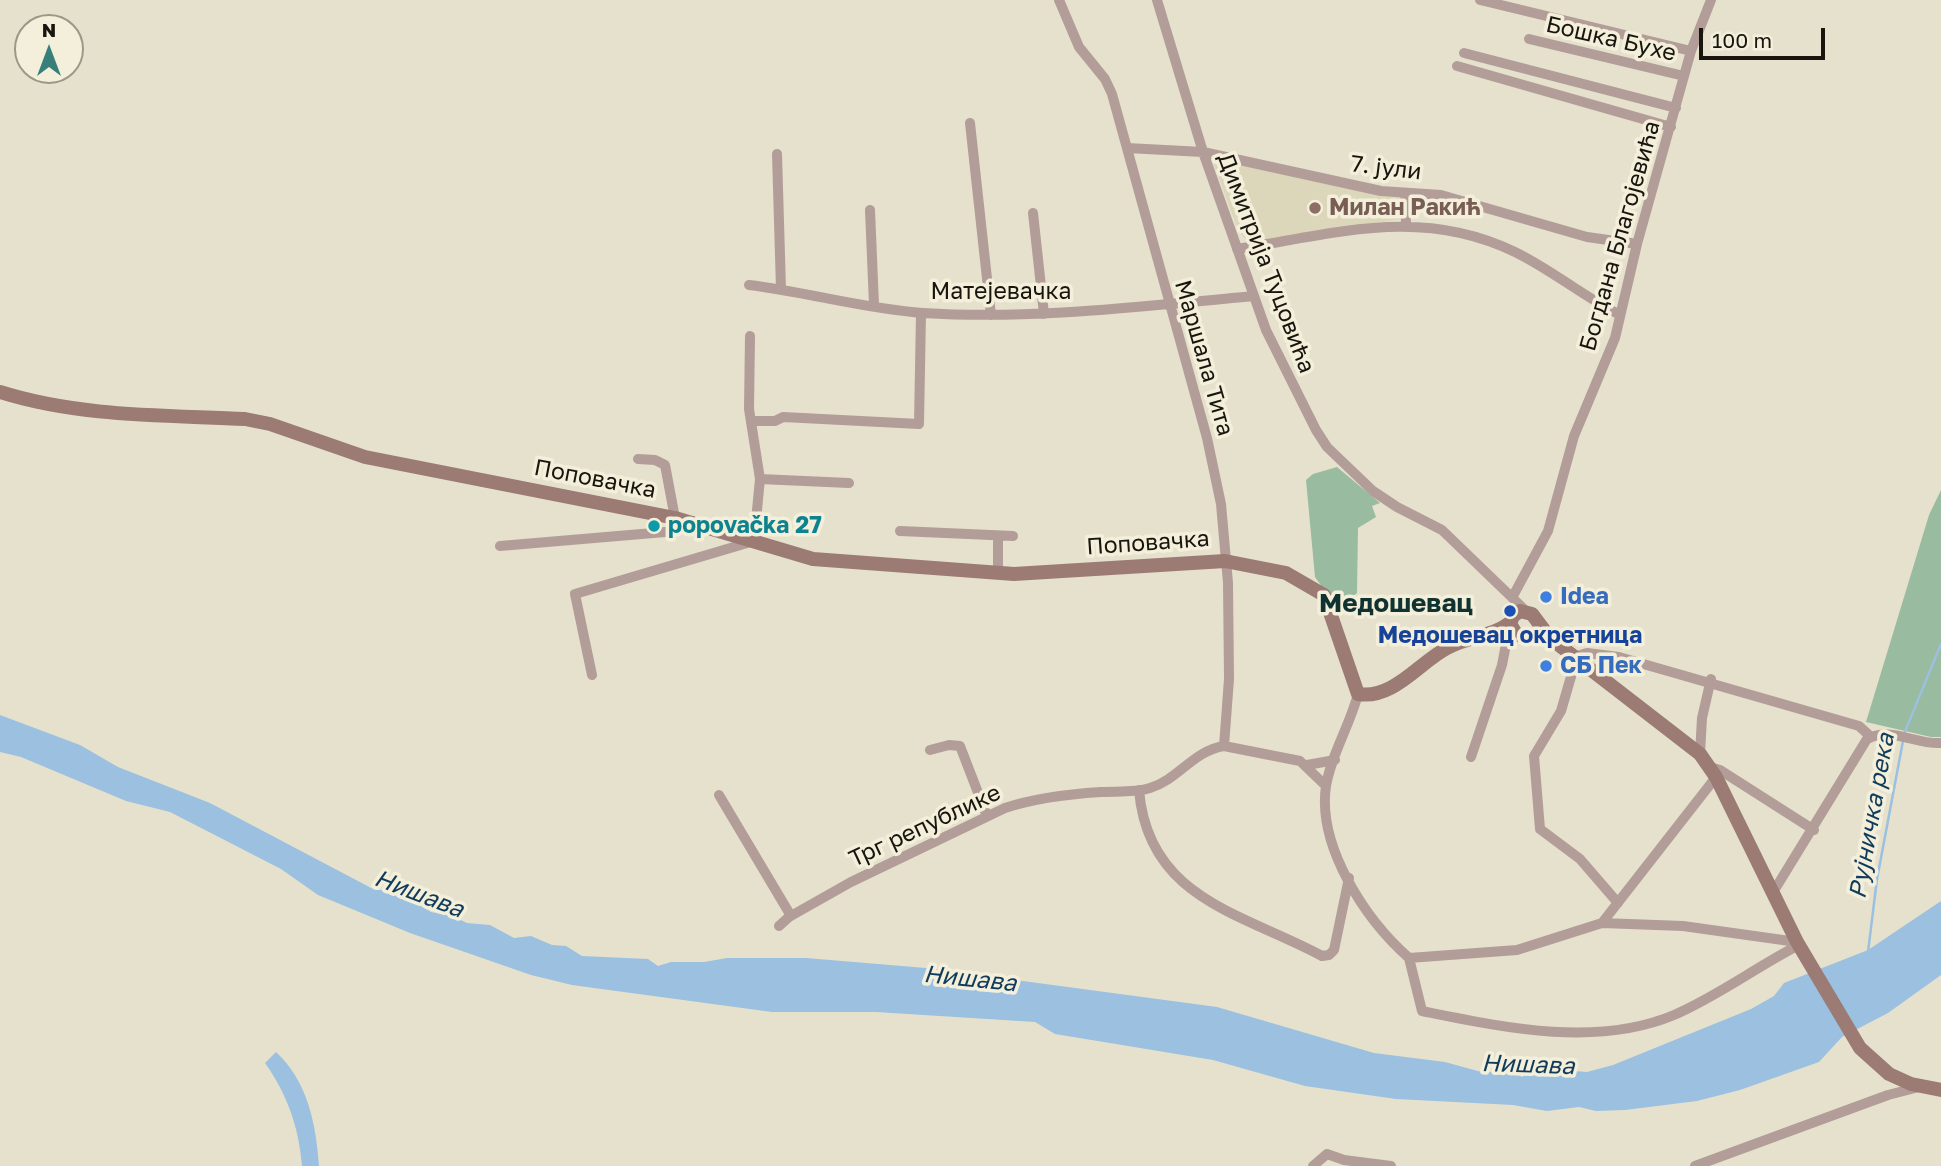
<!DOCTYPE html>
<meta charset="utf-8">
<style>
body{margin:0}
#map{position:relative;width:1941px;height:1166px;overflow:hidden;background:#e6e1cd;font-family:"Golos Text",sans-serif}
canvas{display:block}
.north{position:absolute;left:14px;top:14px;width:70px;height:70px;box-sizing:border-box;background:#f3efda;border:2px solid #9b9888;border-radius:50%;rotate:0deg;font-size:19px;font-weight:700;line-height:28px;text-align:center;color:#17150e}
.north::after{content:'';display:block;margin:auto;width:24px;height:32px;background:#377f7a;clip-path:polygon(50% 0,100% 100%,50% 72%,0 100%)}
.scale{position:absolute;left:1699px;top:28px;width:126px;height:32px;box-sizing:border-box;border:4px solid #17150e;border-top:0;padding-left:9px;font-size:21px;line-height:24px;white-space:nowrap;color:#17150e;-webkit-text-stroke:5px #f3efda;paint-order:stroke}
</style>
<div id="map">
<canvas width="1941" height="1166"></canvas>
<div class="north">N</div>
<div class="scale">100 m</div>
</div>
<script>
const ctx = document.querySelector('canvas').getContext('2d');
ctx.lineJoin = 'round';
function fillPath(path, color) {
  ctx.fillStyle = color;
  ctx.fill(path, 'evenodd');
}
function trace(path, color, width, dash) {
  ctx.strokeStyle = color;
  ctx.lineWidth = width;
  ctx.lineCap = dash ? 'butt' : 'round';
  ctx.setLineDash(dash || []);
  ctx.stroke(path);
}
function drawText(font, color, halo, rows, align = 'center') {
  ctx.font = font + ' "Golos Text",sans-serif';
  ctx.lineWidth = 7;
  ctx.setLineDash([]);
  ctx.textBaseline = 'middle';
  ctx.strokeStyle = halo;
  ctx.fillStyle = color;
  for (const [text, x, y, turn = 0] of rows) {
    ctx.save();
    ctx.translate(x, y);
    ctx.rotate((+turn || 0) * Math.PI / 180);
    ctx.textAlign = isNaN(turn) ? turn : align;
    if (halo) ctx.strokeText(text, 0, 0);
    ctx.fillText(text, 0, 0);
    ctx.restore();
  }
}
fillPath(new Path2D(`
 M1216,160L1401,197L1402,219L1247,242L1238,230L1214,165Z`), '#dcd6ba');
fillPath(new Path2D(`
 M1337,467L1380,503L1372,506L1376,517L1358,528L1357,593L1337,608L1315,577L1306,480L1313,474Z
 M1941,490V737H1931L1866,722L1929,515Z`), '#99bb9f');
fillPath(new Path2D(`
 M0,715L80,745L118,767L210,803L375,890H394L431,912L452,916L467,923L490,925L514,938L531,936L552,945L566,946L582,956L648,959L658,966L671,962H704L727,958H806L926,968L1217,1007L1374,1053L1445,1062L1485,1073L1508,1068L1522,1077L1536,1068L1587,1072L1613,1065L1751,1009L1774,996L1784,983L1868,950L1941,901V975L1888,1013L1842,1037L1819,1062L1740,1090L1697,1101L1625,1110L1596,1111L1579,1107L1547,1111L1513,1105L1396,1099L1305,1086L1213,1060L1055,1034L1035,1022L876,1012H772L572,985L531,975L410,933L318,895L281,869L170,812L126,801L21,757L0,752Z
 M276,1052C308,1082 316,1124 319,1166H302C299,1127 287,1094 265,1063Z`), '#9bc0e0');
trace(new Path2D(`
 M1904,734L1941,644
 M1868,952L1877,879L1903,741`), '#9bc0e0', 2.5);
trace(new Path2D(`
 M1059,0L1079,47L1105,79L1112,94L1207,438L1221,504L1228,583L1229,679L1224,746
 M1157,0L1203,152L1266,330L1316,430L1327,447L1373,491L1397,507L1442,530L1526,611
 M1480,0L1691,51
 M1529,39L1684,76
 M1464,53L1676,108
 M1457,66L1671,127
 M970,123L991,315
 M1127,148L1203,152L1381,191L1441,195L1587,237L1637,244
 M777,154L781,289
 M1405,193L1406,224
 M870,210L874,305
 M1033,213L1044,314
 M1237,249C1335,234 1420,206 1515,252C1552,270 1584,297 1620,315
 M749,285C807,292 865,309 923,313C1034,320 1144,306 1254,296
 M751,421H775L783,417L919,424L921,313
 M638,459L655,460L665,465L675,518
 M760,479L849,483
 M900,531L1013,536
 M998,536V573
 M500,546L677,531L684,520
 M1513,596L1548,531L1574,436L1615,338L1637,244L1691,51L1711,0
 M592,675L575,594L754,541L760,479L749,409L750,336
 M1358,694C1350,725 1331,755 1326,786C1317,847 1366,920 1409,958L1517,950L1602,923L1683,926L1797,942
 M930,750L949,745L960,746L987,816
 M1700,754L1702,718L1711,679
 M1471,757L1502,665L1508,634
 M1307,765L1335,760
 M1710,767L1720,770L1814,830
 M1139,790C1148,899 1242,913 1322,956L1329,955L1334,950L1349,878
 M719,795L791,916
 M1772,894L1867,739C1891,726 1916,745 1941,743
 M1618,903L1580,859L1540,829L1534,756L1561,711L1577,656L1587,653L1619,657L1859,726L1871,737
 M1602,923L1716,777
 M779,926L789,917L851,882L1005,808C1035,798 1070,794 1101,792C1117,791 1135,793 1150,788C1179,779 1193,751 1224,746L1300,761L1326,786
 M1409,958L1422,1011C1501,1027 1596,1048 1674,1015C1718,996 1756,967 1799,945
 M1313,1166L1327,1154L1344,1160L1391,1166
 M1695,1166L1888,1095L1919,1087`), '#b39d98', 10);
trace(new Path2D(`
 M0,392C79,417 163,415 245,419L270,424L365,457L675,518L813,559L1014,574L1225,561L1286,573L1324,595L1358,694C1394,700 1420,661 1449,647C1470,636 1491,637 1510,623
 M1550,638L1517,635L1510,624L1513,616L1520,611L1532,614L1550,638L1700,754L1716,777L1797,942L1860,1048L1889,1074L1911,1084L1941,1090`), '#9b7b74', 14);
for (const [x, y, r, color] of [
 [1315,208,7,"#8d6e63"],
 [654,526,7,"#0f9aa8"],
 [1546,597,7,"#3f7fe0"],
 [1510,611,7,"#1a4fb4"],
 [1546,666,7,"#3f7fe0"]
]) {
  const dot = new Path2D();
  dot.arc(x, y, r, 0, 2 * Math.PI);
  ctx.fillStyle = color;
  ctx.fill(dot);
  trace(dot, '#f3efda', 2.5);
}
drawText('23px', '#17150e', '#f3efda', [
 ["Бошка Бухе",1611,39,13],
 ["7. јули",1386,168,7],
 ["Богдана Благојевића",1620,236,-74],
 ["Димитрија Туцовића",1266,263,69],
 ["Матејевачка",1001,292],
 ["Маршала Тита",1204,358,74],
 ["Поповачка",595,479,11],
 ["Поповачка",1148,543,-4],
 ["Трг републике",925,826,-25]
]);
drawText('bold 23px', '#785e54', '#f3efda', [
 ["Милан Ракић",1329,208]
], 'left');
drawText('bold 23px', '#0d838f', '#f3efda', [
 ["popovačka 27",668,526]
], 'left');
drawText('bold 23px', '#366cbe', '#f3efda', [
 ["Idea",1560,597],
 ["СБ Пек",1560,666]
], 'left');
drawText('bold 23px', '#164399', '#f3efda', [
 ["Медошевац окретница",1510,636]
]);
drawText('italic 24px', '#103b5b', '#f3efda', [
 ["Рујничка река",1872,816,-80],
 ["Нишава",419,894,21],
 ["Нишава",970,979,6],
 ["Нишава",1528,1065,2]
]);
drawText('bold 26px', '#103230', '#f3efda', [
 ["Медошевац",1396,604]
]);
</script>
